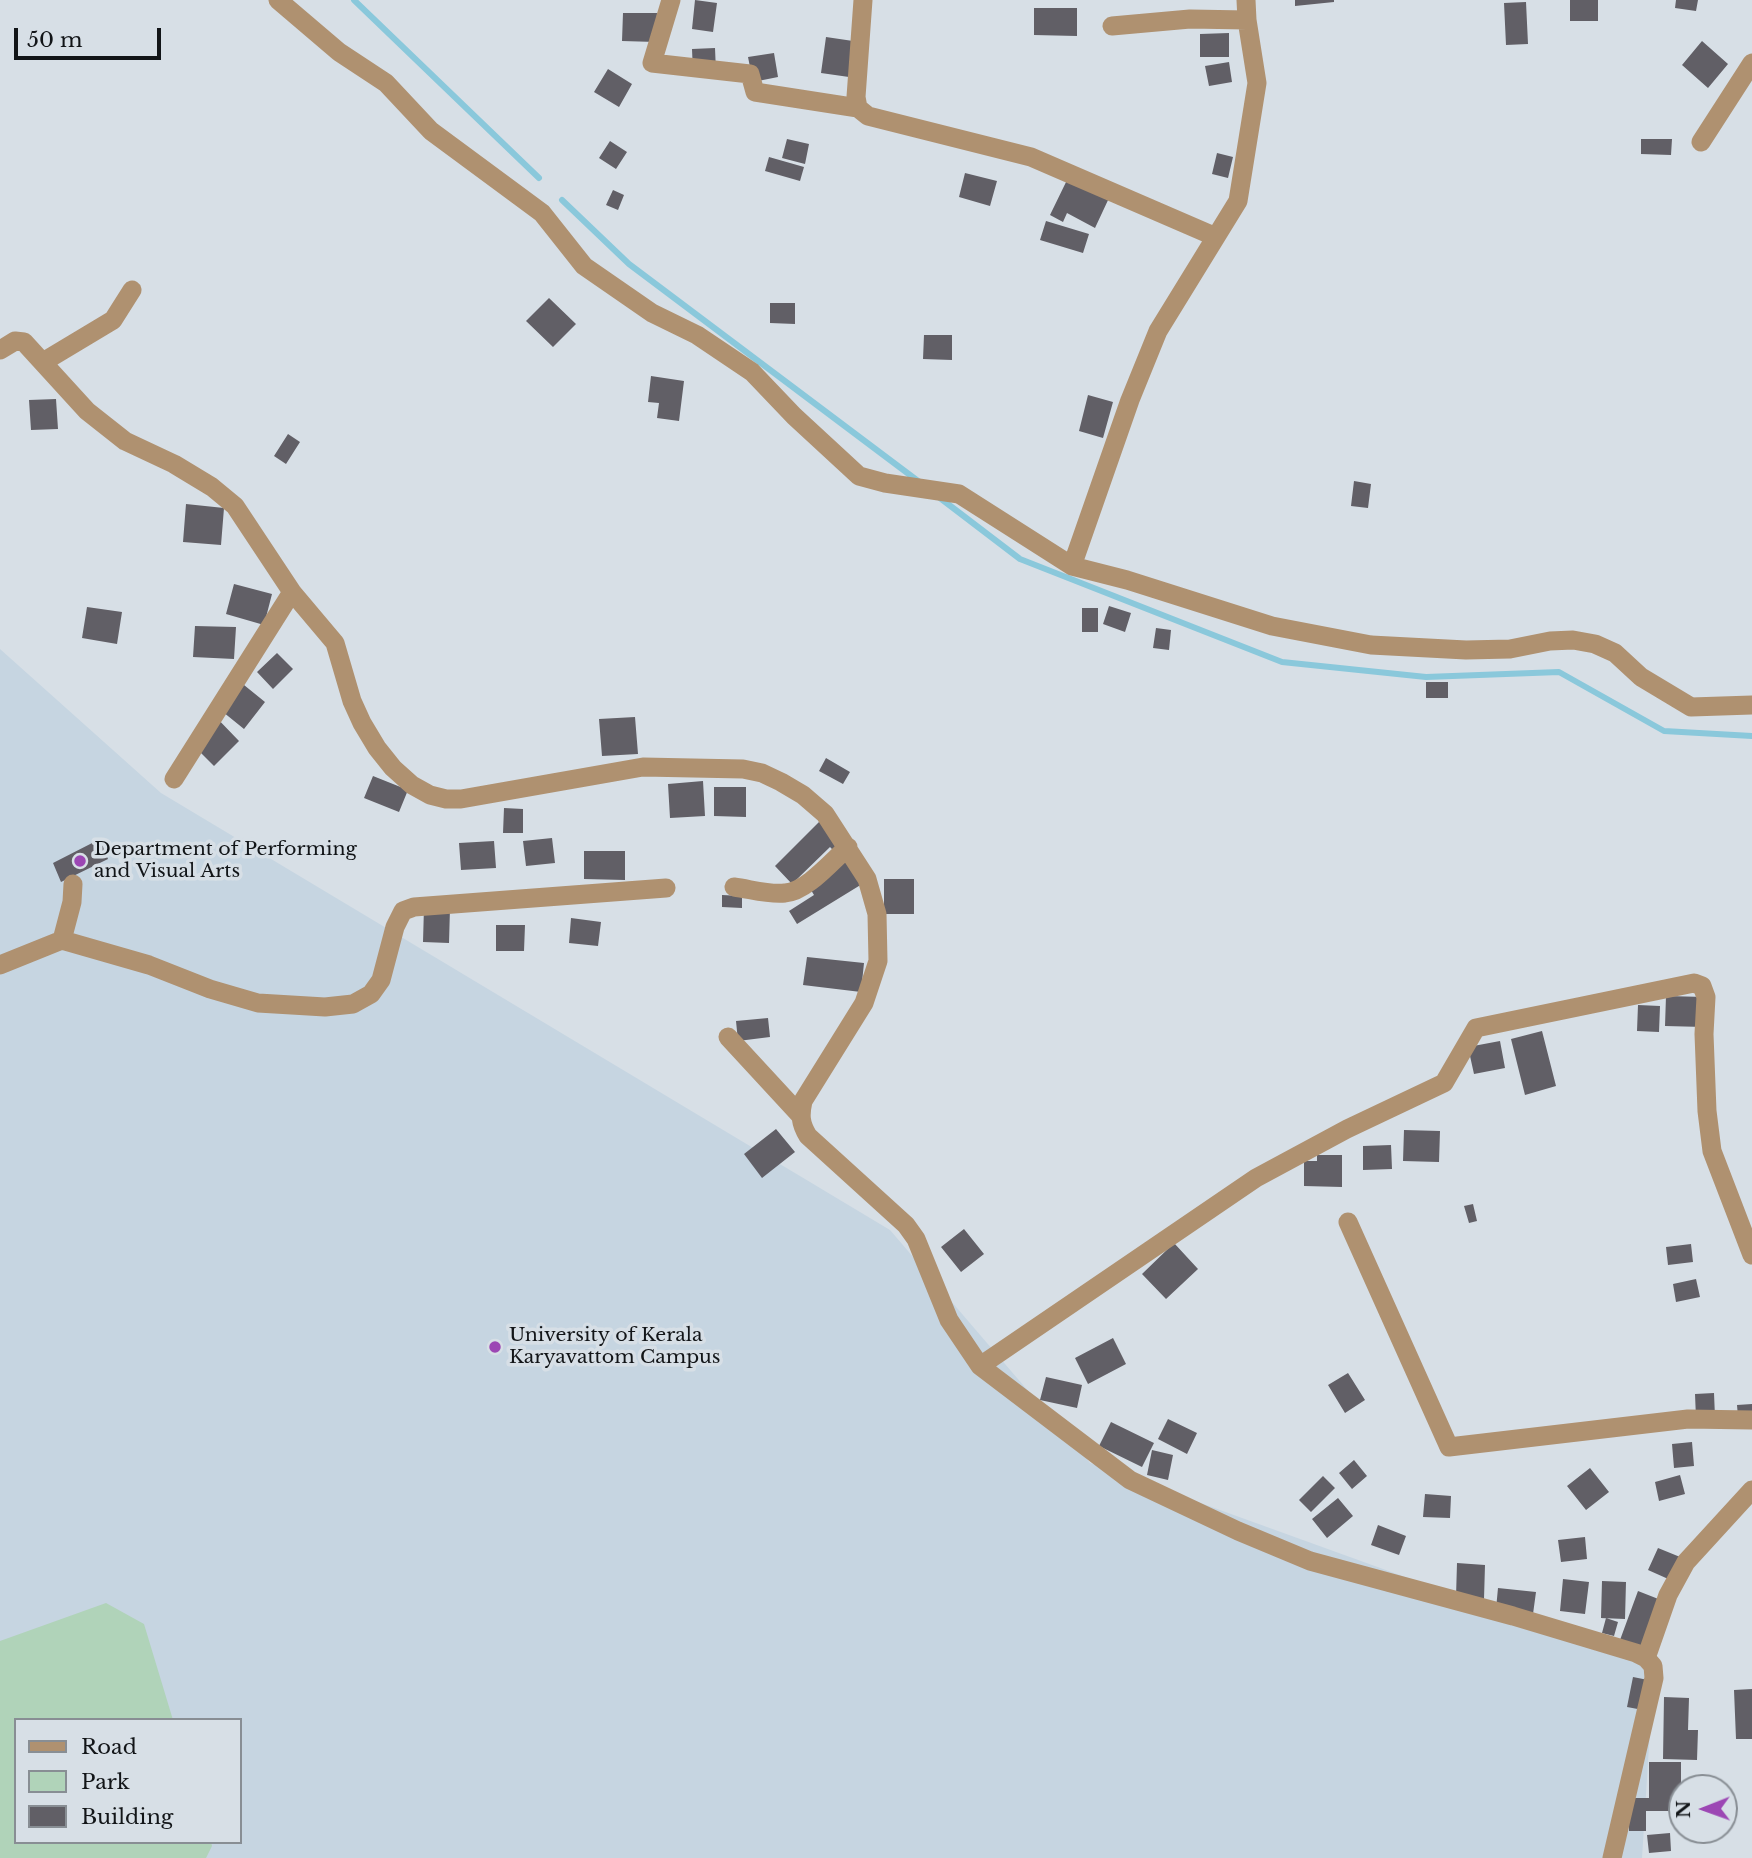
<!DOCTYPE html>
<style>
body{margin:0}
#map{position:relative;width:1752px;height:1858px;overflow:hidden;background:#d7dfe6;font-family:"Libre Baskerville",serif}
canvas{display:block}
.legend{position:absolute;left:14px;top:1718px;width:228px;height:126px;box-sizing:border-box;background:#d7dfe6;border:2px solid #888e94;margin:0;padding:9px 12px;list-style:none;font-size:21px;color:#121518}
.legend li{display:flex;align-items:center;gap:14px;height:35px}
.legend b{width:35px;border:2px solid #888e94}
.north{position:absolute;left:1668px;top:1774px;width:70px;height:70px;box-sizing:border-box;background:#d7dfe6;border:2px solid #888e94;border-radius:50%;rotate:269deg;font-size:19px;font-weight:700;line-height:28px;text-align:center;color:#121518}
.north::after{content:'';display:block;margin:auto;width:24px;height:32px;background:#9c47b4;clip-path:polygon(50% 0,100% 100%,50% 72%,0 100%)}
.scale{position:absolute;left:14px;top:28px;width:147px;height:32px;box-sizing:border-box;border:4px solid #121518;border-top:0;padding-left:9px;font-size:21px;line-height:24px;white-space:nowrap;color:#121518;-webkit-text-stroke:5px #d7dfe6;paint-order:stroke}
</style>
<div id="map">
<canvas width="1752" height="1858"></canvas>
<ul class="legend">
<li><b style="height:9px;background:#af9170"></b>Road</li>
<li><b style="height:19px;background:#b0d3b9"></b>Park</li>
<li><b style="height:19px;background:#615f66"></b>Building</li>
</ul>
<div class="north">N</div>
<div class="scale">50 m</div>
</div>
<script>
const ctx = document.querySelector('canvas').getContext('2d');
ctx.lineJoin = 'round';
function fillPath(path, color) {
  ctx.fillStyle = color;
  ctx.fill(path, 'evenodd');
}
function trace(path, color, width, dash) {
  ctx.strokeStyle = color;
  ctx.lineWidth = width;
  ctx.lineCap = dash ? 'butt' : 'round';
  ctx.setLineDash(dash || []);
  ctx.stroke(path);
}
function drawText(font, color, halo, rows, align = 'center') {
  ctx.font = font + ' "Libre Baskerville",serif';
  ctx.lineWidth = 7;
  ctx.setLineDash([]);
  ctx.textBaseline = 'middle';
  ctx.strokeStyle = halo;
  ctx.fillStyle = color;
  for (const [text, x, y, turn = 0] of rows) {
    ctx.save();
    ctx.translate(x, y);
    ctx.rotate((+turn || 0) * Math.PI / 180);
    ctx.textAlign = isNaN(turn) ? turn : align;
    if (halo) ctx.strokeText(text, 0, 0);
    ctx.fillText(text, 0, 0);
    ctx.restore();
  }
}
fillPath(new Path2D(`
 M0,649L161,793L890,1230L1090,1463L1654,1667L1642,1858H0ZM16,1720H240V1842H16Z`), '#c6d5e1');
fillPath(new Path2D(`
 M106,1603L144,1624L173,1720H16V1842H211L212,1846L206,1858H0V1641Z`), '#b0d3b9');
trace(new Path2D(`
 M354,0L539,178
 M562,200L629,264L918,481
 M940,498L1020,559L1282,662L1426,677L1559,672L1664,731L1752,736`), '#8ac8db', 6);
fillPath(new Path2D(`
 M695,0L717,3L713,32L692,29Z
 M1295,0H1334V2L1295,6Z
 M1570,0H1598V21H1570Z
 M1676,0H1698L1696,11L1675,8Z
 M1526,2L1528,44L1506,45L1504,3Z
 M1034,8H1077V36L1034,35Z
 M623,13H657L656,42L622,41Z
 M1229,33V57H1200V34Z
 M826,37L853,41L849,77L821,73Z
 M1702,41L1728,64L1708,88L1682,65Z
 M715,48L716,72L693,73L692,49Z
 M774,53L778,77L753,82L748,57Z
 M1229,62L1232,82L1209,86L1205,66Z
 M608,69L632,84L619,107L594,92Z
 M787,139L809,144L805,164L782,158Z
 M1641,139H1672L1671,155L1641,154Z
 M610,141L627,152L616,169L599,158Z
 M1217,153L1233,157L1228,178L1212,174Z
 M769,157L804,167L800,181L765,171Z
 M965,173L997,181L990,206L959,197Z
 M1068,178L1109,198L1095,228L1067,213L1063,222L1050,215Z
 M613,190L624,195L618,210L606,205Z
 M1046,221L1089,234L1083,253L1040,240Z
 M549,298L576,324L553,347L526,321Z
 M770,303H795V324L770,323Z
 M924,335H952V360L923,359Z
 M651,376L684,381L679,421L657,418L659,403L648,402Z
 M1088,395L1113,402L1103,438L1079,431Z
 M56,399L58,429L31,430L29,400Z
 M288,434L300,442L286,464L274,456Z
 M1354,481L1371,484L1368,508L1351,506Z
 M186,504L224,508L221,545L183,542Z
 M234,584L272,594L264,625L226,614Z
 M1109,606L1131,613L1125,632L1103,624Z
 M87,607L122,612L117,644L82,638Z
 M1082,608H1098V632H1082Z
 M195,626L236,627L234,659L193,657Z
 M1156,628L1171,630L1169,650L1153,648Z
 M277,653L293,669L273,689L257,672Z
 M1426,682H1448V698H1426Z
 M244,685L265,702L244,729L223,712Z
 M212,713L239,741L214,766L195,747Z
 M635,717L638,754L602,756L599,719Z
 M826,758L850,772L843,784L819,771Z
 M373,776L408,790L399,812L364,798Z
 M703,781L705,816L670,818L668,784Z
 M714,787H746V817L714,816Z
 M504,808L523,809V833H503Z
 M823,818L847,842L836,853L830,847L792,884L775,866Z
 M552,838L555,863L526,866L523,841Z
 M100,839L108,859L61,882L53,863Z
 M494,841L496,868L461,870L459,843Z
 M584,851H625V880L584,879Z
 M852,857L867,881L797,924L789,911L814,895L805,880Z
 M884,879H914V914H884Z
 M722,895L742,896V908L722,907Z
 M424,907L450,908L449,943L423,942Z
 M571,918L601,922L598,946L569,943Z
 M496,925H525L524,951H496Z
 M807,957L864,963L861,992L803,985Z
 M1666,996L1705,997L1704,1027L1665,1026Z
 M1638,1005L1660,1006L1659,1032L1637,1031Z
 M768,1018L770,1037L738,1041L736,1021Z
 M1542,1031L1556,1086L1525,1095L1511,1039Z
 M1500,1041L1505,1068L1474,1074L1468,1047Z
 M776,1129L795,1152L762,1178L744,1154Z
 M1404,1130L1440,1131L1439,1162L1403,1161Z
 M1391,1145L1392,1169L1363,1170V1146Z
 M1317,1155H1342V1187L1304,1186V1161H1317Z
 M1473,1204L1477,1221L1469,1223L1464,1206Z
 M964,1229L984,1254L961,1272L941,1247Z
 M1174,1243L1198,1269L1166,1299L1142,1274Z
 M1691,1244L1693,1262L1668,1265L1666,1247Z
 M1696,1279L1700,1297L1676,1302L1673,1284Z
 M1113,1338L1126,1364L1088,1384L1075,1358Z
 M1348,1373L1365,1400L1345,1413L1328,1385Z
 M1046,1377L1082,1385L1077,1408L1040,1400Z
 M1714,1393L1715,1417L1696,1418L1695,1394Z
 M1752,1404V1416L1738,1417L1737,1405Z
 M1168,1419L1197,1433L1187,1454L1158,1439Z
 M1111,1422L1154,1443L1142,1467L1099,1446Z
 M1692,1442L1694,1466L1674,1468L1672,1444Z
 M1152,1450L1173,1455L1168,1480L1147,1475Z
 M1354,1460L1367,1476L1352,1489L1339,1473Z
 M1590,1468L1609,1492L1586,1510L1567,1486Z
 M1680,1475L1685,1494L1659,1501L1655,1482Z
 M1323,1476L1335,1488L1311,1512L1299,1500Z
 M1425,1494L1451,1496L1450,1518L1423,1517Z
 M1338,1498L1353,1516L1327,1538L1312,1519Z
 M1378,1525L1406,1536L1399,1555L1371,1545Z
 M1585,1537L1587,1559L1561,1562L1558,1540Z
 M1658,1548L1685,1559L1675,1582L1648,1570Z
 M1457,1563L1485,1565L1484,1599L1456,1597Z
 M1563,1579L1589,1582L1585,1614L1560,1611Z
 M1602,1581L1626,1582L1625,1619L1601,1618Z
 M1498,1588L1536,1592L1533,1614L1496,1609Z
 M1638,1591L1666,1602L1649,1650L1620,1640Z
 M1606,1618L1618,1622L1614,1636L1602,1633Z
 M1633,1677L1648,1680L1643,1710L1627,1707Z
 M1752,1689V1739H1736L1734,1690Z
 M1664,1697L1689,1698L1688,1730H1698L1697,1760L1663,1759Z
 M1649,1762H1681V1811H1646V1831H1629V1798H1649Z
 M1670,1833L1671,1851L1649,1853L1647,1835Z`), '#615f66');
trace(new Path2D(`
 M278,0L339,52L386,83L431,131L542,213L584,266L652,313L697,335L752,372L794,416L859,476L885,483L959,494L1072,566L1127,580L1272,626L1371,645L1466,650L1510,649L1550,641L1573,640L1595,644L1615,653L1641,677L1691,707L1752,705
 M671,0L652,63L750,74L755,92L858,108
 M863,0L856,97L858,108L868,116L1031,157L1216,237
 M1112,26L1190,19L1247,20
 M1701,142L1752,63
 M0,350L15,341L24,342L87,411L125,441L174,464L212,487L235,506L292,592L335,643L352,701L362,723L377,748L393,768L412,785L430,795L446,799H461L643,767L743,769L762,773L781,782L803,795L825,814L867,879L877,914L878,961L864,1003L803,1101C800,1115 800,1123 808,1136L906,1225L916,1239L949,1320L980,1366L1130,1480L1238,1531L1310,1561L1513,1616L1636,1653L1646,1658L1653,1666L1654,1678L1612,1858
 M43,362L113,320L132,290
 M1072,566L1130,400L1158,331L1238,201L1257,83L1247,20L1246,0
 M174,779L292,592
 M734,887C750,889 769,895 785,893C806,892 832,861 848,847
 M62,940L72,902L73,884
 M0,965L62,940L149,965L210,989L258,1003L325,1007L353,1004L371,994L381,980L395,927L403,911L414,907L666,888
 M728,1037L800,1115
 M1348,1222L1449,1447L1688,1419L1752,1420
 M980,1366L1256,1178L1347,1129L1444,1083L1476,1028L1694,983L1702,986L1706,997L1704,1034L1707,1111L1712,1151L1752,1255
 M1646,1658L1668,1595L1686,1562L1752,1490`), '#af9170', 19);
for (const [x, y, r, color] of [
 [80,861,7,"#9c47b4"],
 [495,1347,7,"#9c47b4"]
]) {
  const dot = new Path2D();
  dot.arc(x, y, r, 0, 2 * Math.PI);
  ctx.fillStyle = color;
  ctx.fill(dot);
  trace(dot, '#d7dfe6', 2.5);
}
drawText('19px', '#121518', '#d7dfe6', [
 ["Department of Performing",94,850],
 ["and Visual Arts",94,872],
 ["University of Kerala",509,1336],
 ["Karyavattom Campus",509,1358]
], 'left');
</script>
